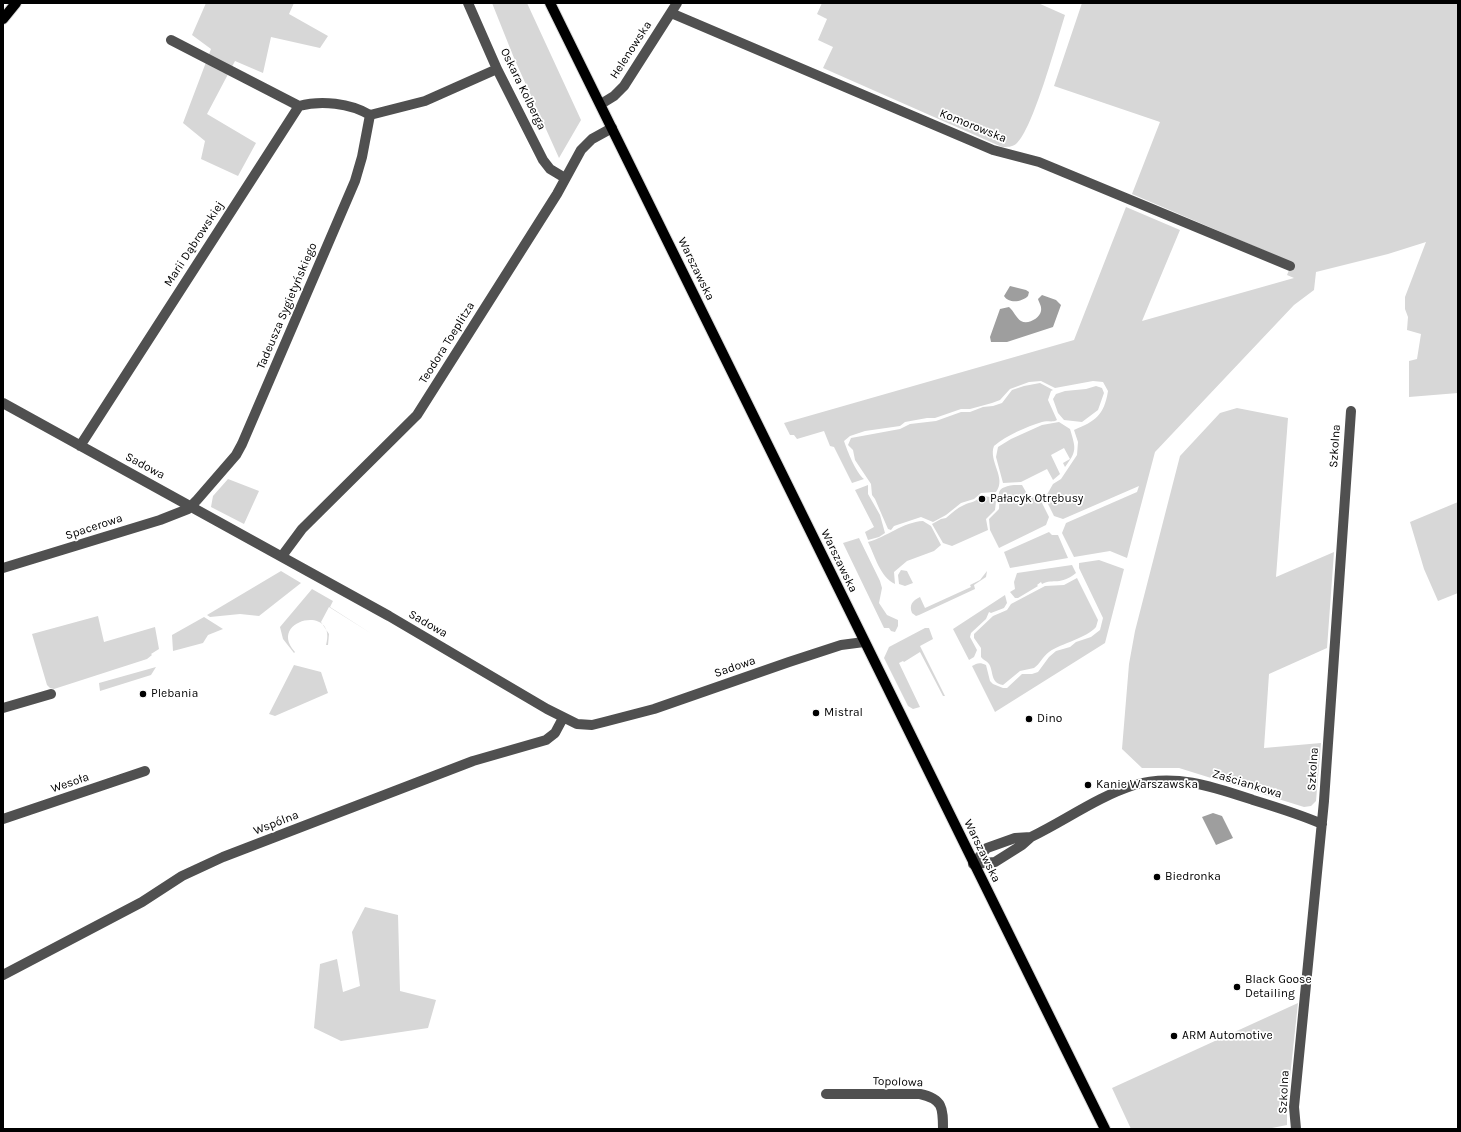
<!DOCTYPE html>
<meta charset="utf-8">
<style>
body{margin:0}
#map{position:relative;width:1461px;height:1132px;overflow:hidden;background:#fff;font-family:Karla,sans-serif}
canvas{display:block}
.frame{position:absolute;inset:0;border:4px solid #000;pointer-events:none}
</style>
<div id="map">
<canvas width="1461" height="1132"></canvas>
<div class="frame"></div>
</div>
<script>
const ctx = document.querySelector('canvas').getContext('2d');
ctx.lineJoin = 'round';
function fillPath(path, color) {
  ctx.fillStyle = color;
  ctx.fill(path, 'evenodd');
}
function trace(path, color, width, dash) {
  ctx.strokeStyle = color;
  ctx.lineWidth = width;
  ctx.lineCap = dash ? 'butt' : 'round';
  ctx.setLineDash(dash || []);
  ctx.stroke(path);
}
function drawText(font, color, halo, rows, align = 'center') {
  ctx.font = font + ' Karla,sans-serif';
  ctx.lineWidth = 3.5;
  ctx.setLineDash([]);
  ctx.textBaseline = 'middle';
  ctx.strokeStyle = halo;
  ctx.fillStyle = color;
  for (const [text, x, y, turn = 0] of rows) {
    ctx.save();
    ctx.translate(x, y);
    ctx.rotate((+turn || 0) * Math.PI / 180);
    ctx.textAlign = isNaN(turn) ? turn : align;
    if (halo) ctx.strokeText(text, 0, 0);
    ctx.fillText(text, 0, 0);
    ctx.restore();
  }
}
fillPath(new Path2D(`
 M206,3H294L289,14L328,36L320,48L271,37L263,73L235,61L207,114L256,143L238,176L201,159L205,141L183,123L211,49L192,35Z
 M492,3H527L581,120L559,158L514,58Z
 M822,3H1038L1065,15C1057,40 1033,130 1016,144C1012,147 1007,147 1002,147L823,68L833,47L818,40L827,19L817,14Z
 M1082,3H1458V393L1409,397V361L1417,359L1421,334L1407,330L1408,317L1405,309V297L1426,242L1388,254L1316,272L1314,290L1294,305L1155,452L1127,558L1110,551L1074,557L1062,533L1066,523L1137,492L1139,486L1063,519L1054,516L1045,498L1053,484L1061,479L1077,455L1078,442L1074,430C1095,421 1104,416 1108,391L1103,382L1093,381L1055,388L1041,381L1029,382L1010,389L1000,400L992,403L970,409H961L935,418H927L905,422L900,426L865,431L850,436L844,441C847,450 856,473 864,479L852,483L834,447L830,446L824,431L797,439L794,435H790L784,423L1074,340L1126,207L1180,230L1142,321L1294,278L1287,275L1291,265L1275,255L1132,194L1160,122L1054,86Z
 M1040,383L1053,390L1051,391L1048,400L1057,420C1052,423 1047,420 1042,422C1026,427 1007,435 994,446C988,461 1007,478 996,492L981,493L974,499L961,503L946,515L933,522L921,517L894,526L891,530L888,529L875,499L872,495L871,484L855,460L853,450L848,445L851,438L900,429L910,424L936,421L961,412H970L983,407L993,406L1002,403L1012,390L1024,386Z
 M1096,386L1102,388L1104,393L1098,410L1082,422L1064,420L1058,413L1053,399L1056,394L1065,391L1086,389Z
 M1237,408L1288,418L1276,577L1334,552L1327,648L1269,674L1264,748L1321,743L1316,801L1311,806L1304,807L1179,768H1142L1122,749L1129,664L1135,631L1180,456L1220,413Z
 M1059,422L1070,429C1076,449 1077,451 1065,467L1063,463L1070,459L1064,448L1051,455L1060,474L1053,480L1047,469L1021,482L1003,483L996,457L998,447L1011,439L1042,425Z
 M228,479L259,491L244,524L211,507L213,496Z
 M868,485V494L880,515L885,533L879,537L868,540L865,532L874,527L855,490Z
 M1014,485H1022L1030,499L1035,496L1039,497L1049,517L1046,525L999,548L990,530L989,519L999,509C1001,495 992,488 1014,485Z
 M981,496L991,497L996,501L995,510L986,519L988,530L952,546L943,543L932,524L941,519L946,518C952,513 957,508 964,505C972,501 973,504 981,496Z
 M1458,502V593L1438,601L1424,569L1410,522Z
 M923,521L931,526L941,545L934,551L907,561L894,572L895,584C880,577 875,556 868,542C887,537 903,522 923,521Z
 M1049,532L1052,535H1058L1068,558L1010,568L1004,552Z
 M859,538L880,581L882,588L879,603L887,615L898,620V626L895,632L891,631L889,628H884L843,543Z
 M1099,560L1124,569L1105,643L995,712L972,666C977,663 980,662 986,665L990,681L993,684L1003,688H1007L1022,674H1032L1038,672L1049,657L1056,651L1070,647L1076,642L1091,637L1100,630L1103,618L1079,568V563Z
 M1072,565L1076,573C1060,586 1054,578 1042,584L1041,582L1037,585L1038,586L1018,598H1015L1010,592L1015,589L1014,582L1017,573Z
 M901,570L907,571L913,583L905,586L899,584L898,575Z
 M281,571L301,583L259,616L240,614L210,617L207,615Z
 M987,571L986,577L974,585L975,589L919,615L916,616L912,613C909,605 912,601 920,597L925,608L971,587L970,585L980,580Z
 M1077,578L1098,620L1096,627C1087,638 1062,643 1049,652C1043,656 1040,664 1034,668L1020,671L1003,685C990,683 994,672 989,664C987,661 983,660 981,657V648L974,638V634L993,616L1007,610L1011,604L1045,586L1064,585Z
 M312,589L333,601L330,607L372,634L329,607L321,622L329,634L328,645H326C338,603 266,620 295,652L294,653L283,639L280,627Z
 M1005,595L1007,603L1004,608L991,613L989,612L986,619L971,633L970,637L977,650L974,657L969,660L953,629Z
 M98,616L104,642L155,627L159,649L151,654L152,655L147,659L54,689L50,688L47,685L32,634Z
 M204,617L223,629L208,635L203,643L173,651L172,635Z
 M925,628H929L933,639L920,646L945,696H943L920,652L904,662L903,661L899,663L920,707L913,709L908,706L884,658L889,647Z
 M294,665L321,672L328,693L275,716L269,714Z
 M156,667L151,675L100,691L99,683Z
 M365,907L398,915L400,991L436,1000L428,1028L341,1041L314,1028L320,964L337,959L343,992L360,986L352,932Z
 M1298,1003L1287,1105V1125L1267,1129H1131L1112,1088Z`), '#d7d7d7');
fillPath(new Path2D(`
 M1010,286L1026,290L1029,292L1028,296C1022,302 1009,304 1004,296Z
 M1042,295L1056,300L1061,305L1053,327L1007,342H991L990,337L1000,309L1009,307C1014,311 1016,318 1021,321C1028,325 1040,318 1041,311C1042,306 1039,303 1038,299Z
 M1213,813L1222,816L1233,838L1216,845L1202,817Z`), '#9e9e9e');
const major = new Path2D(`
 M550,3L1105,1129
 M3,19L16,3`);
trace(major, '#dbdbdb', 12);
trace(new Path2D(`
 M468,3L497,69L543,160L550,169L565,178
 M671,13L993,150L1039,162L1290,266
 M171,40L299,106
 M601,104L614,96L624,86L677,3
 M370,115L425,101L497,69
 M3,403L389,616L547,709L577,724L592,725L604,722L654,709L789,662L841,645L864,642
 M282,556L302,529L417,415L557,194L581,150L592,139L612,128
 M3,568L160,520L188,509L197,500L236,455L242,444L355,181L362,157L370,115C350,103 321,100 299,106L80,446
 M3,708L51,694
 M3,819L145,771
 M973,864L995,862L1022,845L1031,837C1066,820 1097,797 1134,785C1175,773 1214,787 1253,800C1276,807 1299,814 1322,824
 M973,864L987,848L1015,838L1031,837
 M3,975L142,902L182,876L223,857L473,761L546,740L555,733L563,718
 M826,1094H920C943,1099 943,1108 943,1129
 M1296,1129L1294,1107L1324,801L1351,411`), '#505050', 10);
trace(major, '#000', 10);
for (const [x, y, r, color] of [
 [982,499,4,"#000"],
 [143,694,4,"#000"],
 [816,713,4,"#000"],
 [1029,719,4,"#000"],
 [1088,785,4,"#000"],
 [1157,877,4,"#000"],
 [1237,987,4,"#000"],
 [1174,1036,4,"#000"]
]) {
  const dot = new Path2D();
  dot.arc(x, y, r, 0, 2 * Math.PI);
  ctx.fillStyle = color;
  ctx.fill(dot);
  trace(dot, '#fff', 1.5);
}
drawText('12px', '#000', '#fff', [
 ["Helenowska",631,50,-57],
 ["Oskara Kolberga",523,89,64],
 ["Komorowska",973,126,22],
 ["Marii Dąbrowskiej",194,244,-57],
 ["Warszawska",696,269,64],
 ["Tadeusza Sygietyńskiego",287,306,-67],
 ["Teodora Toeplitza",447,343,-58],
 ["Szkolna",1335,446,-86],
 ["Sadowa",145,466,28],
 ["Spacerowa",94,527,-18],
 ["Warszawska",839,561,64],
 ["Sadowa",428,624,30],
 ["Sadowa",735,667,-19],
 ["Szkolna",1313,769,-86],
 ["Wesoła",70,783,-19],
 ["Zaściankowa",1247,784,17],
 ["Wspólna",276,823,-21],
 ["Warszawska",982,851,64],
 ["Topolowa",898,1082,2],
 ["Szkolna",1284,1092,-87]
]);
drawText('12px', '#000', '#fff', [
 ["Pałacyk Otrębusy",990,499],
 ["Plebania",151,694],
 ["Mistral",824,713],
 ["Dino",1037,719],
 ["Kanie Warszawska",1096,785],
 ["Biedronka",1165,877],
 ["Black Goose",1245,980],
 ["Detailing",1245,994],
 ["ARM Automotive",1182,1036]
], 'left');
</script>
